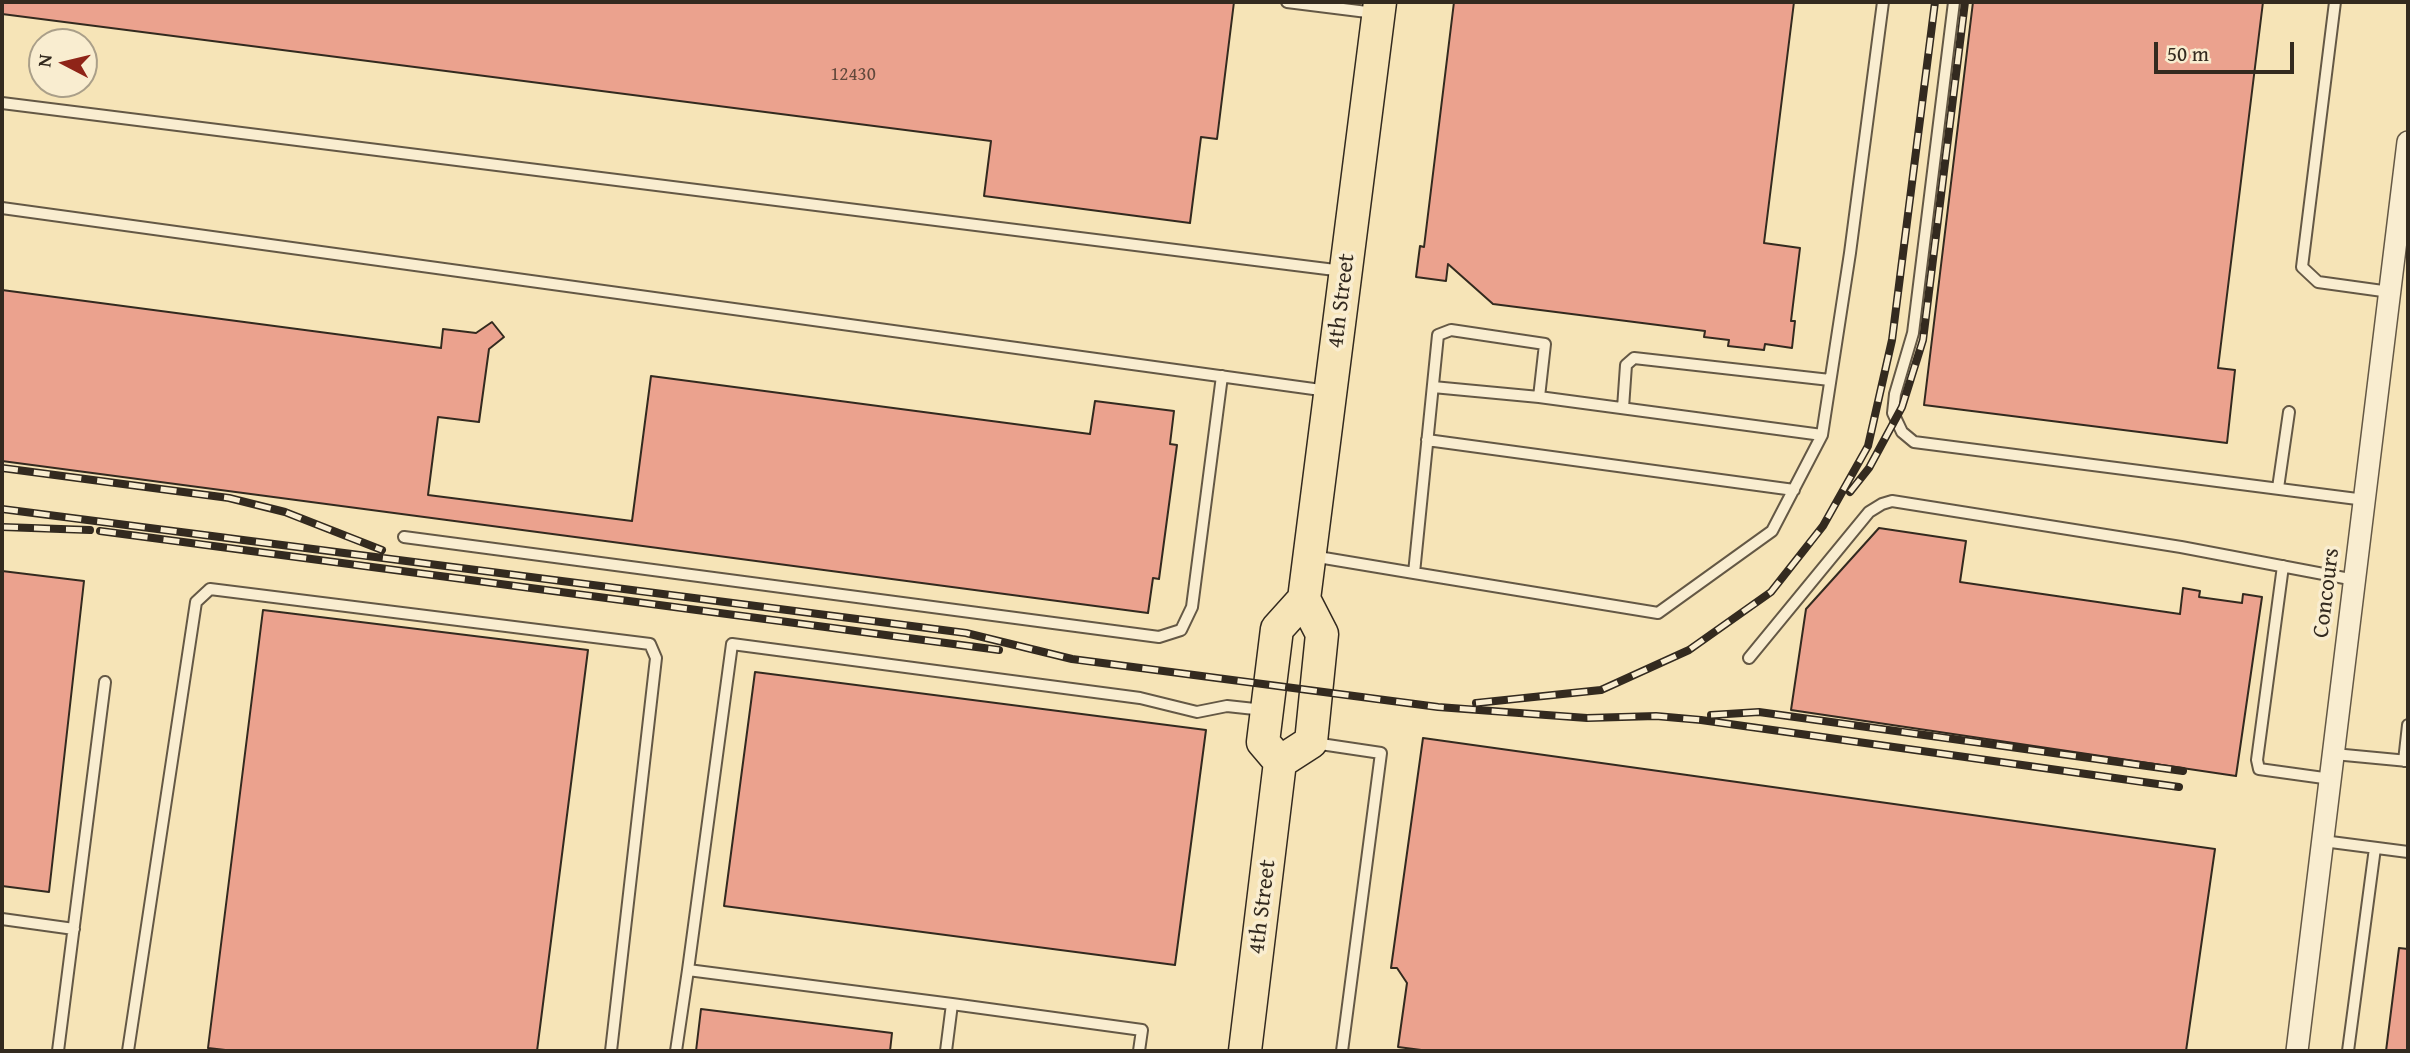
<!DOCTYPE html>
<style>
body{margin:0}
#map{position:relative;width:2410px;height:1053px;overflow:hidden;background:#f6e4b7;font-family:"Gentium Book Plus",serif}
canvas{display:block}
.frame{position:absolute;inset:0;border:4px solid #332a1f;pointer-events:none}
.north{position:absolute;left:28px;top:28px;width:70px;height:70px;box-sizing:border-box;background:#f9edd0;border:2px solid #aa9f89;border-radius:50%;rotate:277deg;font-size:19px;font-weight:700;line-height:28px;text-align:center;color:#332a1f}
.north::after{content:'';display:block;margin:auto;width:24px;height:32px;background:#8f2418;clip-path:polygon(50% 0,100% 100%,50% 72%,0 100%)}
.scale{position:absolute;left:2154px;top:42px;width:140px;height:32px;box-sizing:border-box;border:4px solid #332a1f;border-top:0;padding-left:9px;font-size:21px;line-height:24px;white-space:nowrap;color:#332a1f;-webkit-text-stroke:5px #f9edd0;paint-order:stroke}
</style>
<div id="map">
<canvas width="2410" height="1053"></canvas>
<div class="frame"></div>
<div class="north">N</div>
<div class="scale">50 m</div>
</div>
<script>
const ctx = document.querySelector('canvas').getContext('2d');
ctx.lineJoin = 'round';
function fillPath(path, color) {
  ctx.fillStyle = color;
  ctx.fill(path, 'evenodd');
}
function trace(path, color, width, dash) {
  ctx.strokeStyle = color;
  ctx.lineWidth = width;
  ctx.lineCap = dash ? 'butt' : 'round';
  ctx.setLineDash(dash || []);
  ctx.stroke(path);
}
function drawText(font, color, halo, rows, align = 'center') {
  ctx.font = font + ' "Gentium Book Plus",serif';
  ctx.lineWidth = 7;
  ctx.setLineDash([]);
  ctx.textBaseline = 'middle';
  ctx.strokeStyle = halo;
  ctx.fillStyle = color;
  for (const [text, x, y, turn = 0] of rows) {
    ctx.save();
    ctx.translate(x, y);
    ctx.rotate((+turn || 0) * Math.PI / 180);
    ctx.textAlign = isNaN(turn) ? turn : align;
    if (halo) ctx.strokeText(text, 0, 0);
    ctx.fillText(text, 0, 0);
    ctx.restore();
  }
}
const building = new Path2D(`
 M2,2H1234L1217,139L1201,137L1190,223L984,196L991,141L2,14Z
 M1454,2H1794L1764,243L1800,248L1791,321H1795L1792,348L1765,344L1764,350L1728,346L1729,340L1704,337L1705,331L1493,304L1448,264L1446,281L1416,277L1420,246L1424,247Z
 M1973,2H2263L2218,368L2235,370L2227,443L1924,405Z
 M2,290L441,348L443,329L476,333L492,322L504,337L489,349L479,422L438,417L428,495L632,521L651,376L1090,434L1095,401L1174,411L1170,444L1177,445L1159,579L1153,578L1148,613L2,461Z
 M1879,528L1966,541L1960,582L2180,614L2183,588L2200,591L2199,597L2242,603L2243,594L2262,597L2236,776L1791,710L1806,609Z
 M2,571L84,581L49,892L2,886Z
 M263,610L588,650L537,1051H234L208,1048Z
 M755,672L1206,730L1175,965L724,906Z
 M1423,738L2215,849L2186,1051H1429L1398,1047L1407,983L1397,968H1391Z
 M2399,948L2408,949V1051H2386Z
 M701,1009L892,1033L890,1051H696Z`);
fillPath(building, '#eba28e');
trace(building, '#332a1f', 2);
const service = new Path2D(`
 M1287,2L1375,13
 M1954,2L1913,333L1895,394L1893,413L1902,432L1914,442L2365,500
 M2335,2L2302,267L2318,282L2390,292
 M2,103L1343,271
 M2,208L1328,391
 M1433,387L1539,397
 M1623,408L1626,365L1634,358L1830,380
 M1822,435L1850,253L1883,2
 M1427,440L1794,490
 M2278,488L2289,412
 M404,537L1159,637L1181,630L1192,607L1222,376
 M1312,556L1414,573L1438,335L1451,330L1545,344L1539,397L1822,435L1772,531L1658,613L1414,573
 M2283,566L2257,760L2259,769L2331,779
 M1749,658L1869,512L1882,504L1892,501L2181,547L2355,580
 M1314,743L1381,753L1342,1051
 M2334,754L2408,761
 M2404,761L2408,725
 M2323,841L2408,852
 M2,919L74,929
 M688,970L732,644L1140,698L1197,712L1227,706L1264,710
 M952,1004L1142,1030L1139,1051
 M58,1051L105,682
 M128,1051L196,602L210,589L650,644L656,658L611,1051
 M676,1051L688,970L952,1004L946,1051
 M2348,1051L2375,848`);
const minor = new Path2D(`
 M2297,1051L2408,142`);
const primary = new Path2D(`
 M1280,762L1311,742L1322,634L1304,599L1380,2
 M1245,1051L1280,762L1263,742L1277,629L1304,599`);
trace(service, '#645845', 14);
trace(minor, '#645845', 24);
trace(primary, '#332a1f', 35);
trace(service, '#f9edd0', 10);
trace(minor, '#f9edd0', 21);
trace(primary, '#f6e4b7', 32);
const rail = new Path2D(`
 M2,468L229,498L285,512L382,550
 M1850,492L1869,468L1902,407L1923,340L1965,2
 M2,509L966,633L1072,659L1438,707L1587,718L1656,716L1701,720L2179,787
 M2,527L90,530
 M100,531L999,650
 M1476,703L1601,690L1689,650L1771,592L1823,526L1868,446L1892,340L1935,2
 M1711,715L1759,712L2183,771`);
trace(rail, '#332a1f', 8);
trace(rail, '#f9edd0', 5, [16]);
drawText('19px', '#61483b', null, [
 ["12430",853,75]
]);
drawText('23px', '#332a1f', '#f9edd0', [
 ["4th Street",1342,301,-83],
 ["Concours",2327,593,-83],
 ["4th Street",1263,907,-83]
]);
</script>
